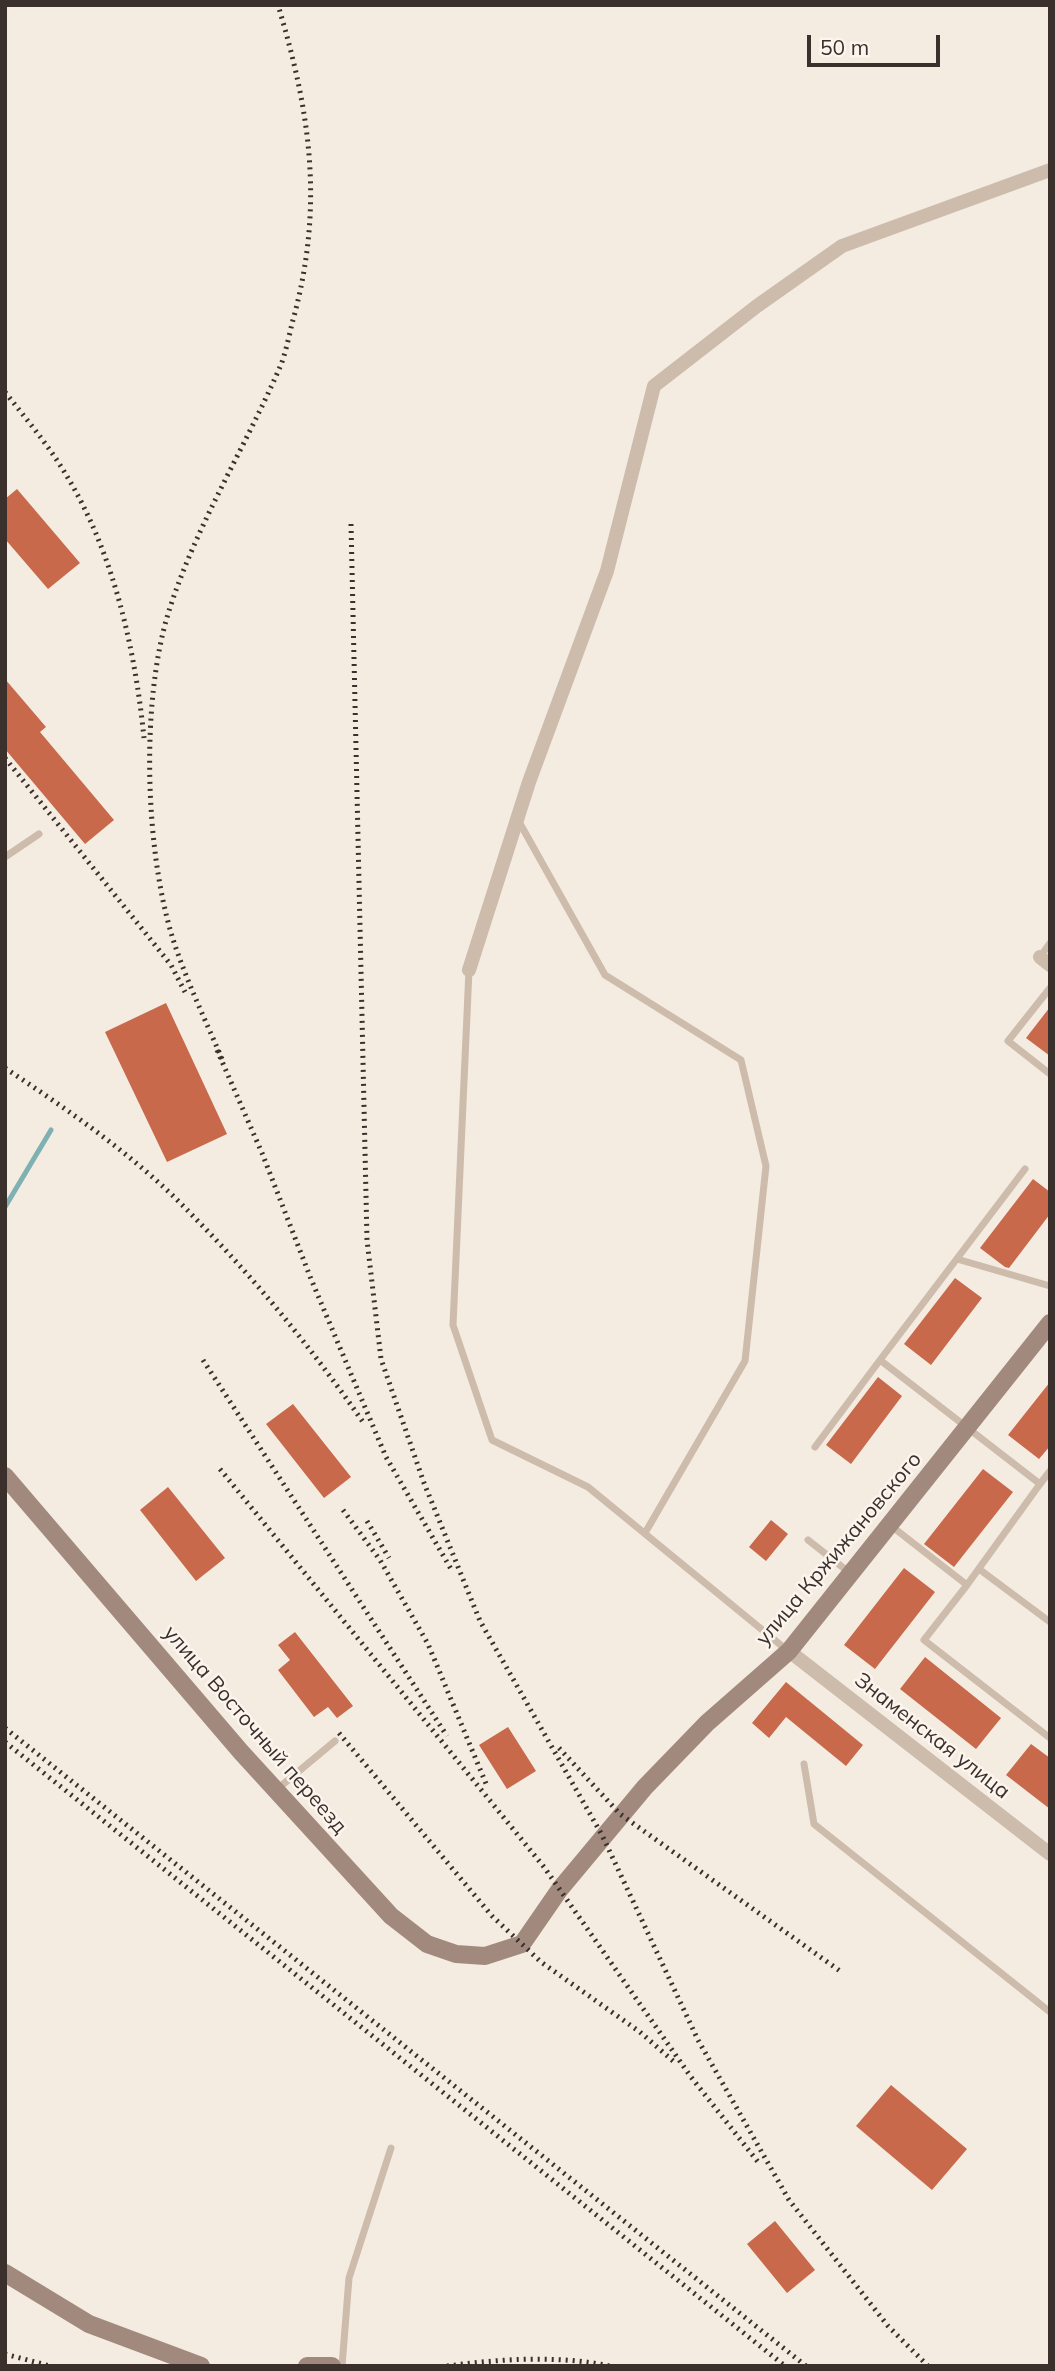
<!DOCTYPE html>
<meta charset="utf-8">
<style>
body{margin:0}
#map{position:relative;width:1055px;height:2371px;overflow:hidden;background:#f4ebe1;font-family:Mulish,sans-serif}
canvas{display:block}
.frame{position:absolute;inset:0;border:7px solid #3b302b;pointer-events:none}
.scale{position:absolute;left:807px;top:35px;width:133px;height:32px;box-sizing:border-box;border:4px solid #3b302b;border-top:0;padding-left:9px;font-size:21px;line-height:24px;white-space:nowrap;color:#3b302b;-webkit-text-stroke:5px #fbf5ee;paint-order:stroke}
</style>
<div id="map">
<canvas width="1055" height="2371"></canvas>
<div class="frame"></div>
<div class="scale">50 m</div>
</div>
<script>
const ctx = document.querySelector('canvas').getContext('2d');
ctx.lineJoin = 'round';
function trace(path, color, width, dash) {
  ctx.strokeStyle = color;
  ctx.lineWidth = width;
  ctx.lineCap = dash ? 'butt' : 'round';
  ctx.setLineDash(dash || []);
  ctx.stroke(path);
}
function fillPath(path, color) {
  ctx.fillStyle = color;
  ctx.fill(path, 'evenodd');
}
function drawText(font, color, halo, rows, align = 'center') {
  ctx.font = font + ' Mulish,sans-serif';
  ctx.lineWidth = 5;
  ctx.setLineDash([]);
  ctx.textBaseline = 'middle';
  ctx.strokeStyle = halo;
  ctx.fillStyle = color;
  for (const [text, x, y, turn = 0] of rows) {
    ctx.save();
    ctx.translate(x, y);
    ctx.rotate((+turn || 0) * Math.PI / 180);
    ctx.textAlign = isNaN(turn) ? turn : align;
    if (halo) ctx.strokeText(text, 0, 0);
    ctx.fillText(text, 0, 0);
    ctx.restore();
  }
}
trace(new Path2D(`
 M5,1207L51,1130`), '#7fb0b2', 5);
fillPath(new Path2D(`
 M17,489L80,563L48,589L5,539V499Z
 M5,679L46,727L40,732L114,820L85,844L5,749Z
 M166,1003L227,1134L167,1162L105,1032Z
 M1050,1007V1056L1026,1038Z
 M1033,1179L1050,1192V1214L1009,1268L1005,1267L980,1248Z
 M955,1278L982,1298L931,1365L904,1344Z
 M878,1377L902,1396L851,1464L826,1445Z
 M1050,1382V1446L1039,1459L1008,1435Z
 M293,1404L351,1477L324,1498L266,1424Z
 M983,1469L1013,1492L954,1567L924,1544Z
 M168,1487L225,1558L196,1581L140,1510Z
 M771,1520L788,1534L766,1561L749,1547Z
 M904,1568L935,1592L875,1669L844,1645Z
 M295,1632L353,1706L337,1718L328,1707L314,1717L278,1670L290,1660L278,1645Z
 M925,1657L1001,1718L976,1749L900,1689Z
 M786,1682L863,1745L846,1766L786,1717L769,1738L752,1723Z
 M508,1727L536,1771L507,1789L479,1745Z
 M1031,1744L1050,1758V1809L1006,1775Z
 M891,2085L967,2149L932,2190L856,2126Z
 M775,2221L815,2270L787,2293L747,2244Z`), '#c8694b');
trace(new Path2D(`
 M518,820L605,975L741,1060L766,1166L745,1361L645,1533
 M5,857L39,834
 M1040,957L1050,943
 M469,970L453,1325L492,1440L588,1487L788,1651
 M1050,988L1008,1041L1050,1074
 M1025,1169L880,1360L1040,1484L1050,1471
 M957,1259L1050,1286
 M815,1447L880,1360
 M890,1525L967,1585L924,1640L1050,1738
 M808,1540L850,1573
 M979,1569L1050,1622
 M967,1585L1040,1484
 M804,1764L814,1824L1050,2012
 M275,1791L335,1741
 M342,2366L349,2278L391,2148`), '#cdbbac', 7);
trace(new Path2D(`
 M1040,957L1050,965
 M469,970L529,782L607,571L654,386L757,306L842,246L1050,170
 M789,1651L1050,1854`), '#cdbbac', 14);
trace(new Path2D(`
 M5,1476L241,1752L391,1916L427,1944L456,1954L485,1956L522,1944L560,1889L645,1787L707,1723L789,1651L1050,1323
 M5,2273L89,2324L201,2366
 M307,2366H332`), '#a18a7d', 18);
trace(new Path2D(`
 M5,392C27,420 50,447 68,478C114,555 135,649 144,738
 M351,524L367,1240L381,1359L424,1483L480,1621L602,1835L698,2040L789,2200L888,2326L928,2366
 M5,758L171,965L185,992
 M217,1050L262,1153L311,1279L386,1457L451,1569
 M222,1059C205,1019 185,978 172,936C145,847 141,703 168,614C195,527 244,450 280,367C286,353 289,335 293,320C324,207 311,115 278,5
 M5,1068C71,1112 138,1158 193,1216C256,1280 314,1351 365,1425
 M203,1360L447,1736
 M220,1469L544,1867L691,2077L758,2162
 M343,1510L380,1560L428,1644L487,1786
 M367,1521L389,1558
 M5,1728L806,2366
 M339,1733L492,1916L541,1962L640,2032L673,2061
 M5,1742L785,2366
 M559,1748L620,1814L840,1971
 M5,2354L50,2366
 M447,2366C501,2359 557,2355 610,2366`), '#3b302b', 5, [2, 5]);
drawText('21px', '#3b302b', '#fbf5ee', [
 ["улица Кржижановского",839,1549,-50],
 ["улица Восточный переезд",255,1730,49],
 ["Знаменская улица",932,1736,38]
]);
</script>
